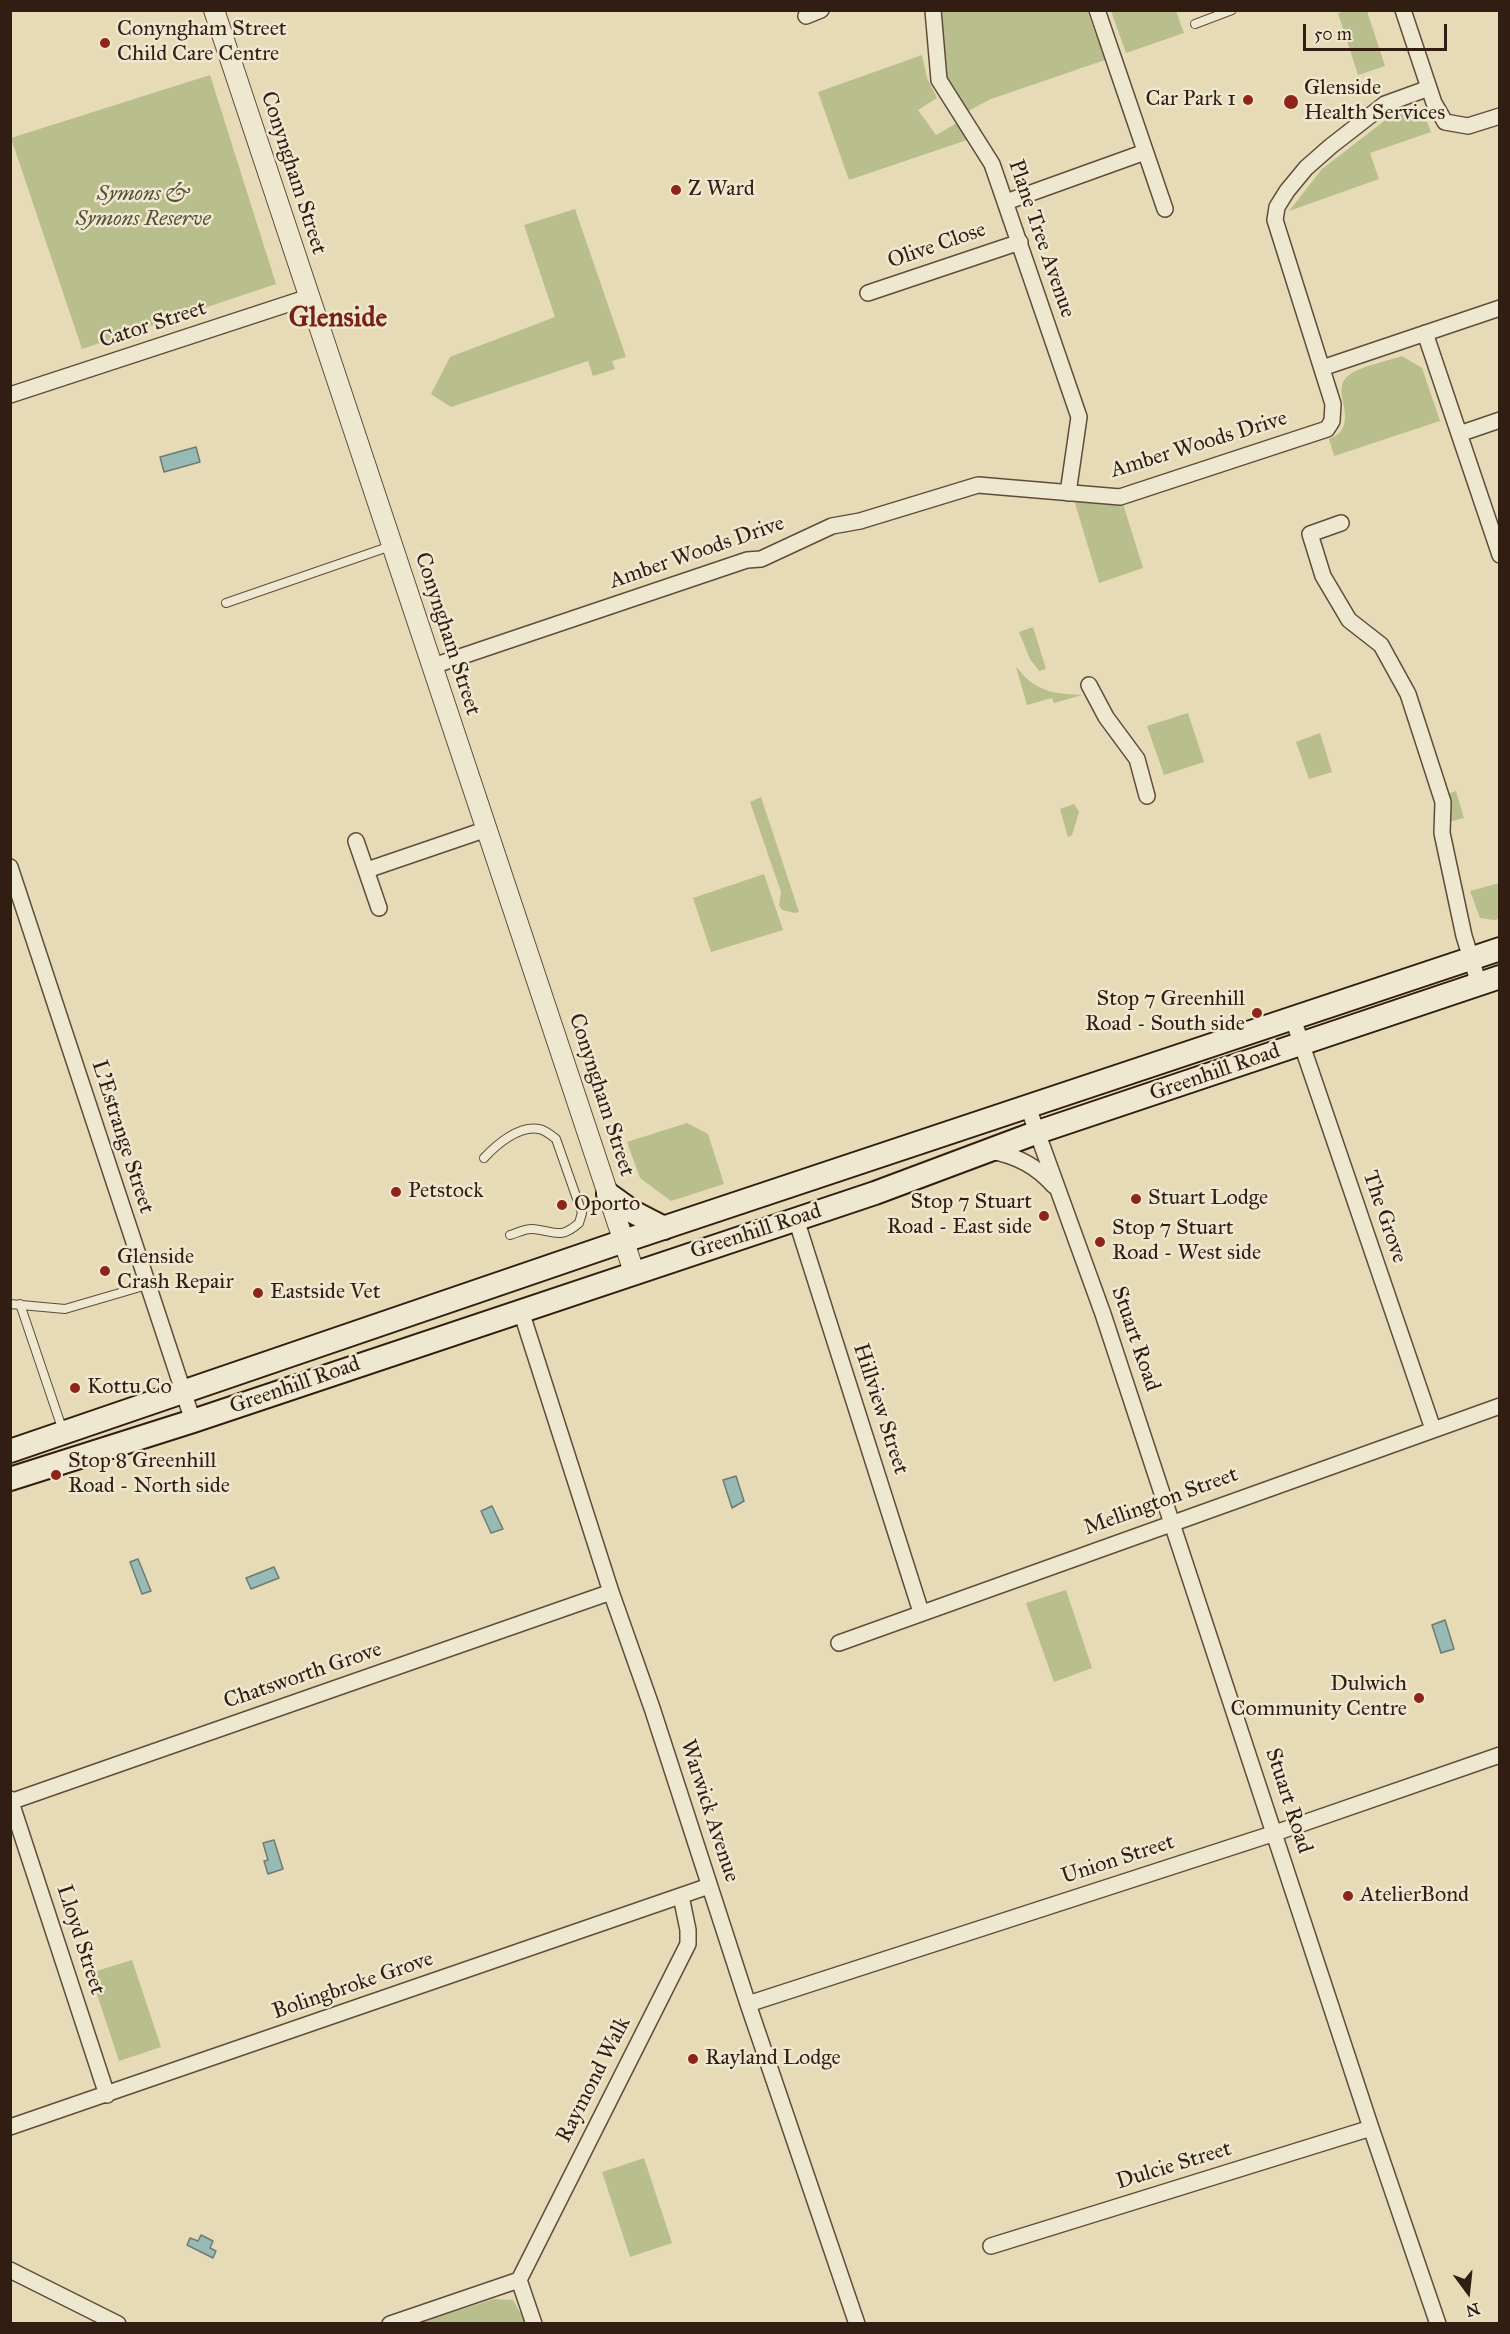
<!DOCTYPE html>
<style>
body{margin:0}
#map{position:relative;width:1510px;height:2334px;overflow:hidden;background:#e6dbb6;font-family:"IM FELL Great Primer",serif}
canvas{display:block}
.frame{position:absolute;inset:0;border:12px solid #321d12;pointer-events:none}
.north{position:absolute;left:1438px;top:2262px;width:60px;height:60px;-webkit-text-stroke:4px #efe8d0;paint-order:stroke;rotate:165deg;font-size:16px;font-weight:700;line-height:24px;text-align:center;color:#321d12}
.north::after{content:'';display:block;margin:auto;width:21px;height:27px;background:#321d12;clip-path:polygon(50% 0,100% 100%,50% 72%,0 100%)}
.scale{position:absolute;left:1303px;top:24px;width:144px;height:27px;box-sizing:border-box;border:3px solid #321d12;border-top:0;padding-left:8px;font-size:18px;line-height:21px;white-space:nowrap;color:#321d12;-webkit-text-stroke:4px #efe8d0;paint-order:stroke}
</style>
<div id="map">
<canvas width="1510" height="2334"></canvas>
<div class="frame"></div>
<div class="north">N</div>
<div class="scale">50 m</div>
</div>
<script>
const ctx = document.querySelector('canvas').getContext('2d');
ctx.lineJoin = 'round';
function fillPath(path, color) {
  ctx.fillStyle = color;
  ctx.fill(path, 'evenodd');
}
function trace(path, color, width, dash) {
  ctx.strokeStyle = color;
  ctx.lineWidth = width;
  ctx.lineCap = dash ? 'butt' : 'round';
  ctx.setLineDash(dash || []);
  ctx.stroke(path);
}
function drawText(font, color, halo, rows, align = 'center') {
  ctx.font = font + ' "IM FELL Great Primer",serif';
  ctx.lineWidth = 5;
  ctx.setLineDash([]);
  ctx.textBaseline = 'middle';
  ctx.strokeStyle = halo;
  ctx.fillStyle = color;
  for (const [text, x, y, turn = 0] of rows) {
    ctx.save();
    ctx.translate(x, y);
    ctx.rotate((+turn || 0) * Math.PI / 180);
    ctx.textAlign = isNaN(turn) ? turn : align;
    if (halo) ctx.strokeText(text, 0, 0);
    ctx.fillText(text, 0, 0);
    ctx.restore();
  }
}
fillPath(new Path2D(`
 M940,11H1087L1105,60L991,99L968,111L945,76Z
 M1111,11H1176L1184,33L1126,53Z
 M1347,11H1367L1385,66L1358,75L1338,13Z
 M922,55L927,78L937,98L918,110L936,135L957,123L967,140L849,180L818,92Z
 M210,75L276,284L82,349L11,138Z
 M1411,111L1427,122L1431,132L1370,153L1379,179L1289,211L1322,169L1392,115Z
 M575,209L626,357L612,361L615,369L593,376L588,361L451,407L431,394L450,357L555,317L524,225Z
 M1402,356L1422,368L1440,421L1334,456L1329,439C1332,437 1338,435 1340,432C1355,414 1330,389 1349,375C1361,366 1388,361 1402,356Z
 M1074,500L1123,504L1143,568L1099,583Z
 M1033,627L1046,669L1039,671L1030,659L1019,632Z
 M1016,667C1019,669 1022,674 1025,677C1042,693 1060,694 1082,695L1054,703L1052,698L1027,705Z
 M1188,713L1204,762L1164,775L1147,726Z
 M1320,733L1332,772L1309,779L1296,742Z
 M1456,791L1464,818L1449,822L1447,794Z
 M761,797L799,912L795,913L782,910L779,905L781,892L750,802Z
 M1074,804L1079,812L1072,835L1068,837L1060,809Z
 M764,874L783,930L711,952L693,898Z
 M1499,883V919L1494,920L1480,918L1470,891Z
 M687,1123L708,1134L724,1184L671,1201L640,1178L627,1142Z
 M1066,1590L1092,1668L1054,1682L1026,1603Z
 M132,1960L161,2047L119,2061L90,1973Z
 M644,2158L672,2243L630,2257L602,2172Z
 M494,2299L513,2300L526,2323H419Z`), '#b8bf8c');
const water = new Path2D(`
 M196,447L200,462L164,472L160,457Z
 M736,1476L744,1501L732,1508L723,1480Z
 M492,1506L503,1529L491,1533L481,1511Z
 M138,1559L151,1591L142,1594L130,1562Z
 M274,1567L279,1578L251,1589L246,1578Z
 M1445,1620L1454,1649L1441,1653L1432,1625Z
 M274,1840L283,1869L268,1874L264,1861L268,1860L263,1843Z
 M201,2235L213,2241L210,2248L216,2251L213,2258L187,2245L190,2238L198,2241Z`);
fillPath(water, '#97bab4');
trace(water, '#6f7b73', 1.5);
const service = new Path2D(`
 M1195,24L1232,10
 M226,603L391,546
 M484,1158C496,1145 519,1125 539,1129C545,1130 551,1135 556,1139L582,1213L579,1223C560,1240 554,1231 533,1229C526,1228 517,1233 510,1235
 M10,1304L65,1309L147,1285
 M20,1304L63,1431`);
const minor = new Path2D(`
 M933,10L939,80L992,164L1079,417L1068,493
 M1097,10L1165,209
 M1403,10L1434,103L1445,122L1468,126L1500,116
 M806,16L821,10
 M1006,202L1145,152
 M868,293L1020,242
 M1425,333L1500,555
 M1322,368L1500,308
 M10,395L309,297
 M1459,434L1500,420
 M1341,523L1310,534L1323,576L1349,620L1381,645L1408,694L1443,802L1442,833L1464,936L1479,984
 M433,666L747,560L761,559L832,526L860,521L978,485L1120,497L1327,429L1332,421L1333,404L1275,220L1277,207L1287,191L1306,168L1331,146L1385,104L1429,88
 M1089,685L1106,717L1137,759L1147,796
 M356,841L379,908
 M10,867L193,1421
 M367,870L487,829
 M1293,1019L1433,1429
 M1028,1107L1103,1314L1371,2128L1438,2324
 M990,1151C1015,1155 1037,1166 1054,1186
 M796,1219L921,1612
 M521,1311L611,1592L652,1708L748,2004L857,2324
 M839,1643L1500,1406
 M10,1799L107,2095
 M10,1802L611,1592
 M748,2004L1275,1833L1500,1755
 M10,2127L709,1886
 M991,2246L1371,2128
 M10,2270L118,2324
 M519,2280L688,1944V1930L681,1896
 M390,2324L519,2280L534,2324`);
const tertiary = new Path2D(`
 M214,10L634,1272`);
const secondary = new Path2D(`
 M608,1194L633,1212L664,1228
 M10,1451L624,1241L1500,949
 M10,1479L193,1421L875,1193L1038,1132L1500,977`);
trace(service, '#5f4c3b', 10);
trace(minor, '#5f4c3b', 18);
trace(tertiary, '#5f4c3b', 22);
trace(secondary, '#321d12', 26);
trace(service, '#efe8d0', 8);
trace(minor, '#efe8d0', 15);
trace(tertiary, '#efe8d0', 20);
trace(secondary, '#efe8d0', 22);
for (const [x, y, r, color] of [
 [105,43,6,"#8f2418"],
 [1248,100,6,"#8f2418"],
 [1291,102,8,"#8f2418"],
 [676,190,6,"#8f2418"],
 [1257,1013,6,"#8f2418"],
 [396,1192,6,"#8f2418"],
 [1136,1199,6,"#8f2418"],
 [562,1205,6,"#8f2418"],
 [1044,1216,6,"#8f2418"],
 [1100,1242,6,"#8f2418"],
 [105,1271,6,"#8f2418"],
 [258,1293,6,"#8f2418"],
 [75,1388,6,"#8f2418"],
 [56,1475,6,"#8f2418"],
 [1419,1698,6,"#8f2418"],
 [1348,1896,6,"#8f2418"],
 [693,2059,6,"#8f2418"]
]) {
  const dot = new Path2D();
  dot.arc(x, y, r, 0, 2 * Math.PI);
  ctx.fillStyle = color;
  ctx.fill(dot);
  trace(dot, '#efe8d0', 2);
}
drawText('22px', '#321d12', '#efe8d0', [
 ["Conyngham Street",117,30],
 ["Child Care Centre",117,55],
 ["Glenside",1304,89],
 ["Health Services",1304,114],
 ["Car Park 1",1236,100,"right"],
 ["Z Ward",688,190],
 ["Stop 7 Greenhill",1245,1000,"right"],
 ["Road - South side",1245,1025,"right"],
 ["Petstock",408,1192],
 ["Stuart Lodge",1148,1199],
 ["Stop 7 Stuart",1032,1203,"right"],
 ["Road - East side",1032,1228,"right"],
 ["Oporto",574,1205],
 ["Stop 7 Stuart",1112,1229],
 ["Road - West side",1112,1254],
 ["Glenside",117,1258],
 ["Crash Repair",117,1283],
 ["Eastside Vet",270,1293],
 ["Kottu Co",87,1388],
 ["Stop 8 Greenhill",68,1462],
 ["Road - North side",68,1487],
 ["Dulwich",1407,1685,"right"],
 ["Community Centre",1407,1710,"right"],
 ["AtelierBond",1360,1896],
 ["Rayland Lodge",705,2059]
], 'left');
drawText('22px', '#321d12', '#efe8d0', [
 ["Conyngham Street",293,173,72],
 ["Plane Tree Avenue",1041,239,71],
 ["Olive Close",937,246,-19],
 ["Cator Street",153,325,-18],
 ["Amber Woods Drive",1199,445,-17],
 ["Amber Woods Drive",697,553,-19],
 ["Conyngham Street",447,634,72],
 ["Greenhill Road",1215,1073,-19],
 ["Conyngham Street",601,1095,72],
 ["L'Estrange Street",122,1137,72],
 ["The Grove",1384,1217,71],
 ["Greenhill Road",756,1232,-18],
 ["Stuart Road",1135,1339,71],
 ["Greenhill Road",295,1386,-19],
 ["Hillview Street",880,1409,72],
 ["Mellington Street",1161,1502,-20],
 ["Chatsworth Grove",303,1676,-19],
 ["Stuart Road",1288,1801,72],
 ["Warwick Avenue",709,1811,72],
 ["Union Street",1118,1860,-18],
 ["Lloyd Street",80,1940,72],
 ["Bolingbroke Grove",353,1986,-19],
 ["Raymond Walk",594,2080,-63],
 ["Dulcie Street",1174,2166,-17]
]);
drawText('italic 22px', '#5a4e37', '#efe8d0', [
 ["Symons &",143,195],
 ["Symons Reserve",143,220]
]);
drawText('bold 28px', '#7a1f14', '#efe8d0', [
 ["Glenside",338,319]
]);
</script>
